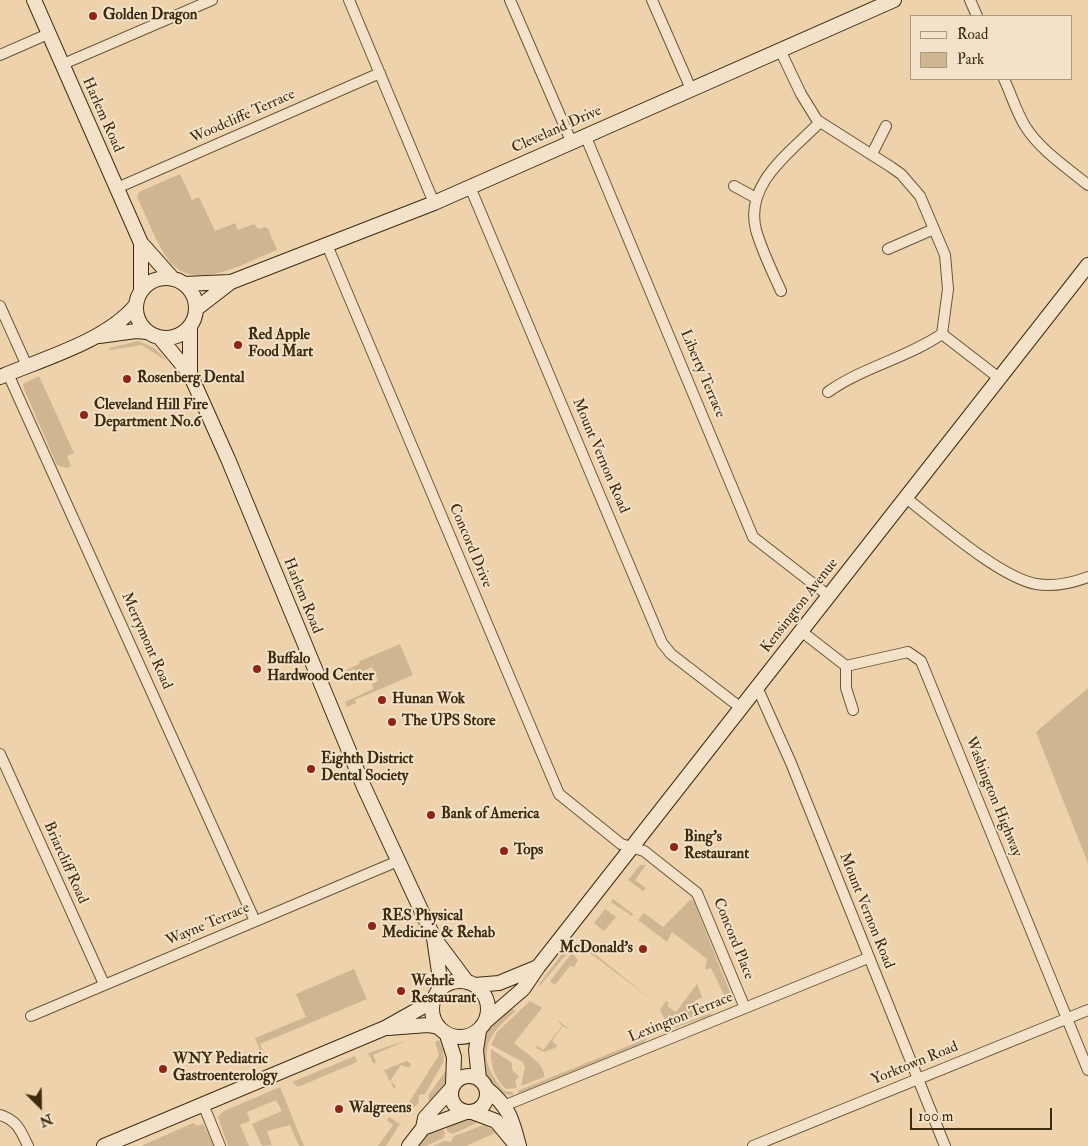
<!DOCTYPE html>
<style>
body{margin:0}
#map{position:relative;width:1088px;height:1146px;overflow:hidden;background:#edd2ac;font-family:"IM FELL Double Pica",serif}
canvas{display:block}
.legend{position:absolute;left:910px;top:15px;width:162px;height:65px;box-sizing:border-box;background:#f3e2c9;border:1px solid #ab997e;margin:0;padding:6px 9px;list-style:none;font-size:15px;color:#3e2b0e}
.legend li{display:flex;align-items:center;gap:10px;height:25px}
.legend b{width:25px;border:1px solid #ab997e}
.north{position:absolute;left:15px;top:1081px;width:50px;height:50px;-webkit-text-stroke:4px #f3e2c9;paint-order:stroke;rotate:157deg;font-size:14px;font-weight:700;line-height:20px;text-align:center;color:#3e2b0e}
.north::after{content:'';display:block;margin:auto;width:18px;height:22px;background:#3e2b0e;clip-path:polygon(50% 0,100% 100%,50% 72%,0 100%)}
.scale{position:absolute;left:910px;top:1108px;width:142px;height:22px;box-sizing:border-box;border:2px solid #3e2b0e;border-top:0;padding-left:6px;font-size:15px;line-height:18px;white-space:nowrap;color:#3e2b0e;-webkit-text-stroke:4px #f3e2c9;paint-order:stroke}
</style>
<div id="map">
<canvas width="1088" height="1146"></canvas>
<ul class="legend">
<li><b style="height:6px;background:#f3e2c9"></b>Road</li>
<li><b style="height:14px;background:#cfb691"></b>Park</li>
</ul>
<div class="north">N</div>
<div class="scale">100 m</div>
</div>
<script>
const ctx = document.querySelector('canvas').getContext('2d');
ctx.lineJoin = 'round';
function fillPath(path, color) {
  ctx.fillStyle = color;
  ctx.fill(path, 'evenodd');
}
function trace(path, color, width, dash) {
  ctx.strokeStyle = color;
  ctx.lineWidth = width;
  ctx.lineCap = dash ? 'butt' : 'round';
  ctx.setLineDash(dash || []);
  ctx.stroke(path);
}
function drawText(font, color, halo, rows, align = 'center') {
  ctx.font = font + ' "IM FELL Double Pica",serif';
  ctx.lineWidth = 4;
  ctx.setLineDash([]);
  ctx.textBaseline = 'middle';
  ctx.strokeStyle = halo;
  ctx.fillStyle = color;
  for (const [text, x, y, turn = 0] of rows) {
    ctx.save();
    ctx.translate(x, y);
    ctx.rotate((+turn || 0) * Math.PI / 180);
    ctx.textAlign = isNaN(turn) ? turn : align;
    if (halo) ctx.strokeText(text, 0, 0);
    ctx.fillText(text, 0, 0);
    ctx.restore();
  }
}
fillPath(new Path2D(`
 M180,174L192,200L199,197L215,231L235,223L238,230L254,224L259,229L265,227L268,229L277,250C246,262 193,295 168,259C155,241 147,217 137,197L139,192Z
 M138,341L154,348L168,362L142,345L110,350L109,348Z
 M39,376L74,453L67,456L71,466L67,468L57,465L24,389L23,384Z
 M400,644L413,675L355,700L356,703L347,707L345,702L373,689L372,684L378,681L372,667L356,674L354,669L344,674V671L359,664L360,661Z
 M1088,688V863L1036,732Z
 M640,865H646L635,880L646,888L643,891L628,880Z
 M613,899L633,914L632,916L611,902Z
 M691,899L694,902L733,1000L719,1006L718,1001L725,997L711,968L705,970L707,959L672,932L667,942L638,920L644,913L663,927Z
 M605,909L616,917L604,931L594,923Z
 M584,937L594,944L595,954L652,1000L578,944Z
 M565,950L569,951L539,987L540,983Z
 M572,953L578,960L574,967L570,966L555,985L550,981Z
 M354,969L367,999L260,1044L264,1054L262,1056L255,1038L306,1017L296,994Z
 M697,984L702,997L695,1001L699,1009L707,1006L708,1011L668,1026L660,1010L666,1001L669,1003L667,1006L676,1012Z
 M530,1001L542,1008L514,1043C523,1052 546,1063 544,1077L521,1086L525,1067L523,1062L491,1045L497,1032Z
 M511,1008L516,1011C484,1037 475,1057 504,1091L513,1092V1095C485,1097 476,1054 486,1033C492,1023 503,1016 511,1008Z
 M711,1013L710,1016L674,1028V1027Z
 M557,1019L570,1030L563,1026L552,1041L557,1045L555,1048L544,1052L536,1048L537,1045L543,1050L562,1026Z
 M648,1038L643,1043L520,1093L517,1091Z
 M408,1040L373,1055L376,1062L374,1064L368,1053Z
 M439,1040L443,1050L444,1061L425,1094L419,1095L418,1104L407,1113L398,1106V1104L406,1107L439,1055L435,1042Z
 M491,1049L512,1063C511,1073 515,1071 519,1077L515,1081L517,1088L506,1089C494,1078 490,1064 491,1049Z
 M355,1056L357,1062L298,1087L292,1082Z
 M407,1061L411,1064L409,1068L401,1065L390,1081L396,1086L394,1089L384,1070Z
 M449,1066L446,1086L430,1103L428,1096Z
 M280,1087L304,1146H299L290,1125L267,1131L272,1145L262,1146L252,1124L282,1111L276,1100L247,1112L250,1121L240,1125L249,1146H228L218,1117L224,1111Z
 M389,1117L400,1124L386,1146H378L393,1125L387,1120Z
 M473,1118L479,1122L453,1134L448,1132L445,1126L463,1119Z
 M193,1123L197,1126L203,1124L214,1146H141Z
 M484,1125L497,1132L466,1146H433L444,1141L451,1142L454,1136Z
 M442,1127L445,1133L443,1138L426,1146H416L430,1132Z`), '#cfb691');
const street = new Path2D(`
 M349,0L434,203
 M510,0L571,141
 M652,0L691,89
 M970,0L977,16
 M780,50L801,94L817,120L891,167L901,174L920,196L945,255L948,289L942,334
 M0,55L48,34
 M61,65L212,0
 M1004,79C1011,94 1016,111 1025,126C1040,150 1066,167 1088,185
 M585,135L753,537L829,596
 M872,154L886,126
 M734,186L756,198
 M470,187L662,643L671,654L741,708
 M117,188L380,73
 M327,245L559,794L621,844L644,851L697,893L745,1008
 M888,249L934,229
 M781,291C772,271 762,251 756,230C744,183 791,152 820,122
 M0,306L27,366
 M942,334L999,378
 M8,374L255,921
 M828,392C863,367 905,359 942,334
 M906,498C937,522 999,577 1036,584C1053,587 1072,583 1088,577
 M801,631L846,666L908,652L921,661L1088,1070
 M846,666V688L853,710
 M757,687L791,763L945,1146
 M0,754L104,984
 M31,1016L398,861
 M203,1104L220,1146
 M506,1105L868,958
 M0,1115C17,1120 21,1131 28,1146
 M753,1146L1088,1010`);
const secondary = new Path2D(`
 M34,0L141,243L173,279
 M136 308a30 30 0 1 1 60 0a30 30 0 1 1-60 0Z
 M184,284L230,282
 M141,291V243
 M196,309L231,282L434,203L894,0
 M190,326V374
 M99,336L136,331L147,332
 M160,338L190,374L228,459L364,787L434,938L467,982
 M0,377C42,359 107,341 136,305
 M434,938L440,979L438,992
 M432 1009a28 28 0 1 1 56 0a28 28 0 1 1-56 0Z
 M475,985L499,983L538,967
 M486,1021L523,989L538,967L1088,265
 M388,1028L428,1025L438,1027
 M479,1031L476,1050L479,1079
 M447,1035L454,1057L453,1084
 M451 1094a18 18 0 1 1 36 0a18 18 0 1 1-36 0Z
 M486,1088C509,1107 512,1118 519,1146
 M472,1112L496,1121L516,1145
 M423,1128L425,1118L451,1089
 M104,1146L385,1028L433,1001
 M409,1146L423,1128L466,1112`);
trace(street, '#6a5536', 12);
trace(secondary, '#3e2b0e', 16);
trace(street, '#f3e2c9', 10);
trace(secondary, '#f3e2c9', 14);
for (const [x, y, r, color] of [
 [93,16,5,"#8f2418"],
 [238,345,5,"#8f2418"],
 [127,379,5,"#8f2418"],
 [84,415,5,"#8f2418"],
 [257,669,5,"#8f2418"],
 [382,700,5,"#8f2418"],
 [392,722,5,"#8f2418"],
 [311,769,5,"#8f2418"],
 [431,815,5,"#8f2418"],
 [674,847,5,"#8f2418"],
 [504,851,5,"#8f2418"],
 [372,926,5,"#8f2418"],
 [643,949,5,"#8f2418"],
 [401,991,5,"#8f2418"],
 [163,1069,5,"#8f2418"],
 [339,1109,5,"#8f2418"]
]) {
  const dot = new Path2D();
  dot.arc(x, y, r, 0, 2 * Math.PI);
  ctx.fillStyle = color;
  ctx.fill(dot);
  trace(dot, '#f3e2c9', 2);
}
drawText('bold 15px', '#3e2b0e', '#f3e2c9', [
 ["Golden Dragon",103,16],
 ["Red Apple",248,336],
 ["Food Mart",248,353],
 ["Rosenberg Dental",137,379],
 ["Cleveland Hill Fire",94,406],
 ["Department No.6",94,423],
 ["Buffalo",267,660],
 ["Hardwood Center",267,677],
 ["Hunan Wok",392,700],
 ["The UPS Store",402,722],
 ["Eighth District",321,760],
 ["Dental Society",321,777],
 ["Bank of America",441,815],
 ["Bing's",684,838],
 ["Restaurant",684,855],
 ["Tops",514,851],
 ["RES Physical",382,917],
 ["Medicine & Rehab",382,934],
 ["McDonald's",633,949,"right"],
 ["Wehrle",411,982],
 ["Restaurant",411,999],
 ["WNY Pediatric",173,1060],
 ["Gastroenterology",173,1077],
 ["Walgreens",349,1109]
], 'left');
drawText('15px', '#3e2b0e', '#f3e2c9', [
 ["Harlem Road",102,115,66],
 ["Woodcliffe Terrace",243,117,-24],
 ["Cleveland Drive",557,130,-24],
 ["Liberty Terrace",702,374,67],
 ["Mount Vernon Road",600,456,67],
 ["Concord Drive",470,546,67],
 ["Harlem Road",302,596,68],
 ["Kensington Avenue",800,606,-52],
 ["Merrymont Road",146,641,66],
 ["Washington Highway",993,797,68],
 ["Briarcliff Road",65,863,66],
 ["Mount Vernon Road",866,911,68],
 ["Wayne Terrace",208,925,-23],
 ["Concord Place",733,939,68],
 ["Lexington Terrace",681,1018,-22],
 ["Yorktown Road",915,1064,-22]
]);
</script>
